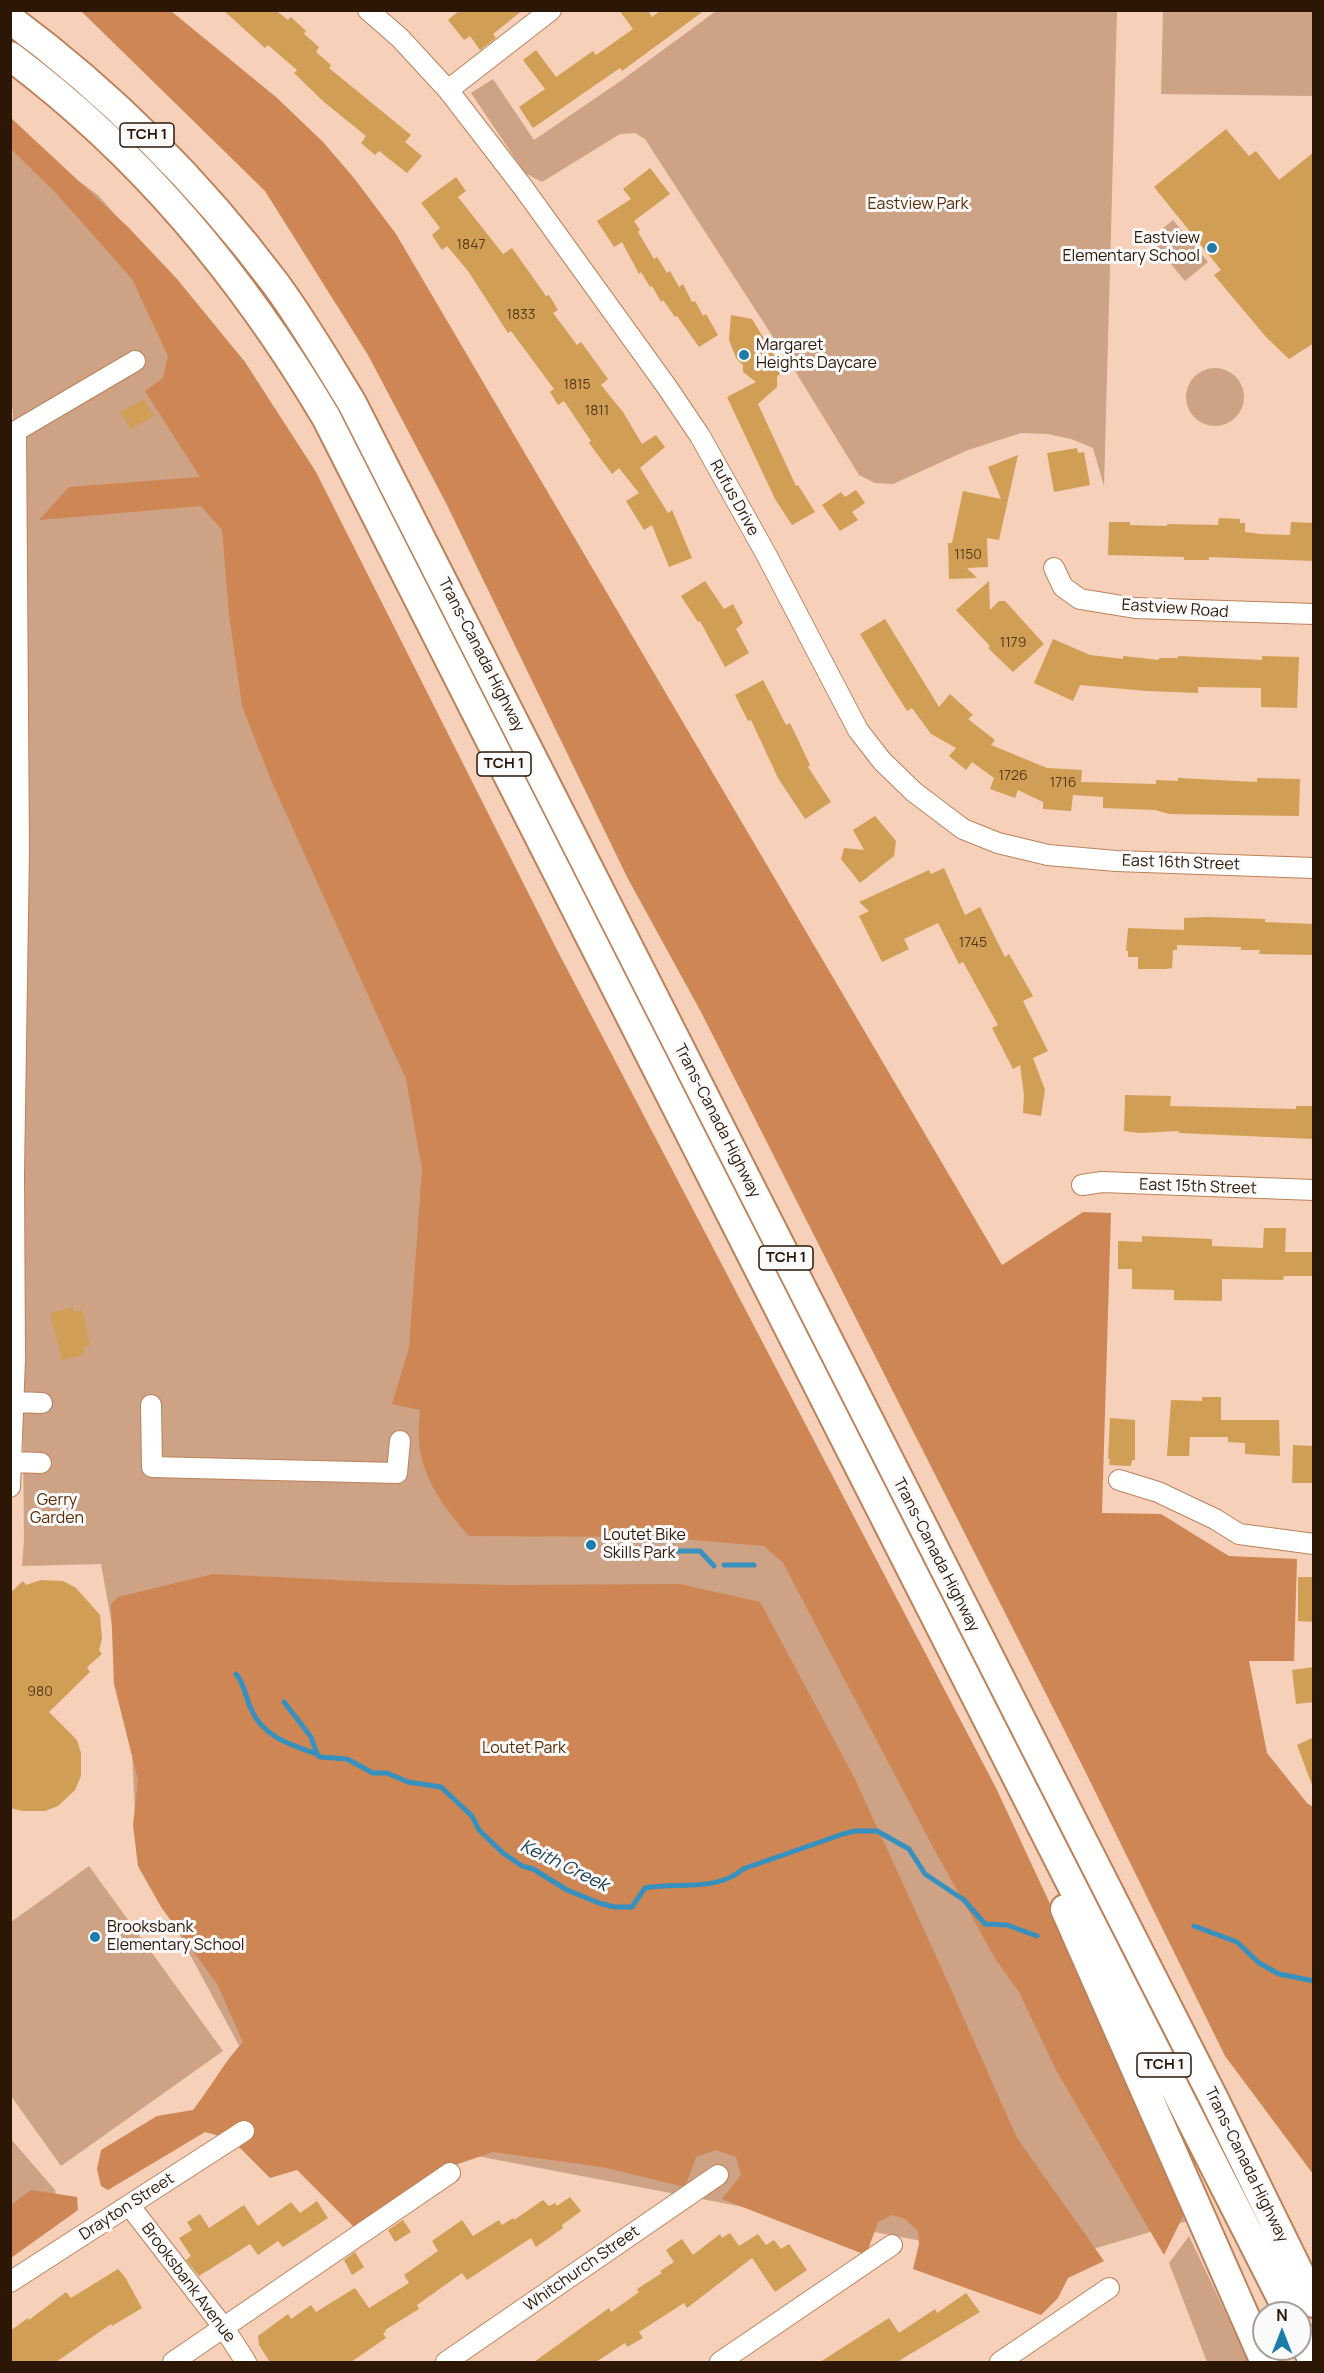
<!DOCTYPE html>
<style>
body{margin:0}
#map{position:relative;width:1324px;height:2373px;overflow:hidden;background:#f6d0b8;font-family:Manrope,sans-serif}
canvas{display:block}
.frame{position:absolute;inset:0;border:12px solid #2c1606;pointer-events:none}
.north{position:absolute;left:1252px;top:2301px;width:60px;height:60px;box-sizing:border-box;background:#fafafa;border:2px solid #a89f98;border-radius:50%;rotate:0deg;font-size:16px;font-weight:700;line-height:24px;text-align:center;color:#2c1606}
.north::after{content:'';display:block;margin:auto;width:21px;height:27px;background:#1d7ca9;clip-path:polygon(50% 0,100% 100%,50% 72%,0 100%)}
</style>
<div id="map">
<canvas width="1324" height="2373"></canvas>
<div class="frame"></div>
<div class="north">N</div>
</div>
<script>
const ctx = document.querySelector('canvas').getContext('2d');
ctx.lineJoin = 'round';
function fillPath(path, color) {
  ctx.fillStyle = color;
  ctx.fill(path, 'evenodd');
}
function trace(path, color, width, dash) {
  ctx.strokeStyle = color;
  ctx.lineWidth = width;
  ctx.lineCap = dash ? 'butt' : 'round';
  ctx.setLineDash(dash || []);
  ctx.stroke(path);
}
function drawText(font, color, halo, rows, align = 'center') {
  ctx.font = font + ' Manrope,sans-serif';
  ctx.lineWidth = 6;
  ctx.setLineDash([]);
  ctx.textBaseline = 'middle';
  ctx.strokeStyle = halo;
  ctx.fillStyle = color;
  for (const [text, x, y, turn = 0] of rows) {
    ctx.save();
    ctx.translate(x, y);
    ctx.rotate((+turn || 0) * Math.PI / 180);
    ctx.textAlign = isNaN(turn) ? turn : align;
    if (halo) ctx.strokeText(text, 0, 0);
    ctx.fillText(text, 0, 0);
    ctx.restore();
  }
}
fillPath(new Path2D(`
 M716,11H1117L1104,486L1093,448L1071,439L1048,434L1021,433L968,450L893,484L875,483L859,475L795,371L645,139L635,133L620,134L542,182L525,173L471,93L493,79L534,140L622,80Z
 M1163,11H1313V96L1161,94Z
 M11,132L98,195L244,361L371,588L1201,2217L1042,2264L278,2118L137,1856L131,1731L101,1564L22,1566L24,1540L13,409H11Z
 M1173,220L1208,262L1185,281L1150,239Z
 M1186 397a29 29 0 1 1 58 0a29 29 0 1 1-58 0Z
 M89,1866L223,2051L61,2166L11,2096V1922Z
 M10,2138L55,2190L58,2209L10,2249Z
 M1189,2236L1249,2362H1207L1169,2263Z`), '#cea285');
fillPath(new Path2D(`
 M81,11H171L276,97L323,142L354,178L396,234L1002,1265L1083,1212L1111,1213L1102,1513L1161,1514L1229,1556L1297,1559L1294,1661H1249L1267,1753L1307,1803L1313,1807V2174L1225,2056L1086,1773L701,1012L627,877L446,503L368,355L265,191Z
 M10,117L128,227L177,279L245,362L316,472L555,946L996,1788L1087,1983L1201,2179L1164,2255L1056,2070L1019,1992L996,1960L934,1849L783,1563L764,1546L658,1537L469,1536C445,1509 423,1480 419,1443C418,1432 419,1421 420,1410L392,1404L409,1348L422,1169L406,1079L271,780L242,706L229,615L222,530L201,506L39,520L69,487L200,477L145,391L163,378L168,356L132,279L55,192L11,149Z
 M213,1574L377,1582L508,1585L680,1584L760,1602L854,1777L937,1958L1017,2138L1104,2261L1068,2278L1058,2298L1041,2315L913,2269L919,2244L918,2231L905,2219L892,2215L878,2222L866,2255L722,2199L741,2175L736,2157L716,2150L696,2157L685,2187L602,2167L493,2152L432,2173L354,2227L297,2170L270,2178L231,2139L205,2132L108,2190L101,2186L97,2169L101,2150L157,2116L193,2110C211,2087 224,2062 243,2042L217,1984L161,1907L138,1866L133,1825L138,1780L114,1684L111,1604L118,1597Z
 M31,2190L77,2197L78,2210L11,2258V2205Z`), '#cd8654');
trace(new Path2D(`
 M657,1551H700L714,1566
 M724,1565H754
 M236,1674C244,1683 246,1698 251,1709C263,1737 291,1745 317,1754L320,1757L347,1759L373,1773H387L408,1782L441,1787L472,1816L479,1830L503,1853L522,1866L533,1869L567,1890L599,1903L614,1907H632L645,1888C678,1882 717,1892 743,1869L843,1834L855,1831H877L909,1849L925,1874L964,1900L985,1924L1007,1925L1037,1936
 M284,1702L311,1737L317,1754
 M1194,1926L1237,1942L1259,1963L1279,1974L1314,1981`), '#3791bf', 5);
fillPath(new Path2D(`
 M223,10H275L288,20L291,17L306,31L304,34L319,47L316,52L331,65L329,68L411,135L405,142L422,156L407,173L379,151L375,155L361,143L366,136L324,102L294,73L297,70L268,45L265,48Z
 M460,10H523L493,34L496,38L480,50L470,36L464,40L448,20Z
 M619,10H648L652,17L661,10H705L622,71L620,68L533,128L519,107L545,89L523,60L536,50L556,77L593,51L596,55L633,29Z
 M1226,129L1249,156L1256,151L1279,180L1314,152V343L1289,359L1266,337L1214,275L1221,270L1154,187Z
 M650,168L670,194L634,221L640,230L638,232L654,259L657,257L667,273L670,271L679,287L683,284L692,302L695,301L703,316L706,314L718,335L699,347L677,316L675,317L663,300L661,302L652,286L650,287L641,272L639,274L622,242L614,247L597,221L631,199L623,189Z
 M456,177L466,191L458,197L503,254L512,248L546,296L549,295L558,310L553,313L577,345L581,342L608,379L601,385L623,412L642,444L656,435L665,447L640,468L668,513L672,510L692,558L669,567L652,525L644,530L626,501L639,493L619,468L612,474L589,443L591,441L564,401L558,405L550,392L554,389L511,331L508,333L468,271L447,246L442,250L432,235L440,228L421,203Z
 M731,315L752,319L783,370L777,377V387L758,404L796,486L798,485L815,512L792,525L775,499L727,397L756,382L743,372V365L736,358L729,340Z
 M144,399L154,416L131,429L121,412Z
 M1077,448L1078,453L1084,452L1090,485L1054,492L1047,453Z
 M1018,455L999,540L987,538L988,567L967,568L977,578L949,579L948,543H952L963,491L1001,499L988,467Z
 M856,490L865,503L852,512L858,520L840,531L822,505L841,492L845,497Z
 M1219,518L1240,519V523H1245V532L1260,534L1290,535L1291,522L1314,523V561L1209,557V560H1184V557L1108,555L1109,522H1130V525L1167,526V524L1218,525Z
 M705,581L724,609L733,604L743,623L736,629L749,653L725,667L700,621L698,622L681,596Z
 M989,581L990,610L999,601H1005L1044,644L1013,672L988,648L990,646L956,610Z
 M885,619L939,707L950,694L973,715L968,719L995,740L991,745L1047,768L1082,770L1081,782L1156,784V780L1178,781V778L1257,782V778L1300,779L1299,816L1169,814L1155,810L1103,808V797L1073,795L1071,811L1043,809V802L1018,790L1015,798L990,789L994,778L972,762L966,770L949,756L956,748L931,734L912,708L907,711L886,678L860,634Z
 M1053,639L1090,655L1123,659V656L1159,660V658H1178V656L1262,660V656L1299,657L1297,708L1261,707V688L1198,687V693L1147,691L1080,685L1073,701L1034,683Z
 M763,680L786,725L790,723L810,765L808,767L831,802L805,819L778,778L751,720L748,721L735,695Z
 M875,816L896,841L894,856L860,883L841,859L844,848L864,850L853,830Z
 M944,868L965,915L980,907L1005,957L1009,954L1033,996L1023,1001L1048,1051L1033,1058L1045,1090L1041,1116L1023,1113L1024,1095L1020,1065L1013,1069L992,1028L998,1025L963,962L959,964L938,923L904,939L909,949L882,962L859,916L869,911L859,902L929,870L931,874Z
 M1207,917L1265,919V922L1314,924V955L1259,954L1260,950H1241V947L1177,945V950H1173L1172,968L1166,969H1138V957H1128V951H1126L1128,928L1184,930V918Z
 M1125,1095L1171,1096L1170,1106L1296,1109V1106H1314V1139L1179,1133V1131L1139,1133L1124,1131Z
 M1264,1228H1286L1285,1252H1314V1276H1284L1283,1280L1222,1279V1301L1174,1300V1290L1132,1289V1269H1118V1241L1142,1242V1236L1212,1239V1246L1263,1248Z
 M73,1307L74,1312L82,1310L90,1345L83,1347L85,1354L62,1360L50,1313Z
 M1202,1397H1221V1420H1279L1280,1456L1245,1454V1443L1228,1442V1437H1190L1189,1456H1167L1171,1400L1202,1401Z
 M1110,1418L1135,1420V1460H1132L1131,1466L1109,1465L1110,1459H1108Z
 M1293,1445L1314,1446V1483H1292Z
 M1298,1577H1314V1622L1298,1621Z
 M41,1580L63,1581L76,1588L100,1615L102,1639L99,1650L102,1654L87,1667L90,1672L49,1712L77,1740L81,1753V1776L75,1790L58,1806L45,1811H22L10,1808V1593L23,1581L26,1585Z
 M1314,1667V1702L1296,1704L1292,1670Z
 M1314,1737V1785H1312L1297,1745Z
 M570,2197L581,2211L562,2225L563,2228L536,2247L531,2238L467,2280L462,2273L417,2305L419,2309L385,2330L386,2332L383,2333L386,2338L351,2362H270L259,2345L258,2336L288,2314L291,2319L311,2305L316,2312L355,2288L369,2308L409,2283L404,2275L438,2251L432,2241L462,2220L473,2236L499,2220L502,2225L513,2218L514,2220L543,2200L549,2206L555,2203L557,2206Z
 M317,2201L328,2218L283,2247L278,2241L258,2255L250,2244L199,2276L186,2260L191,2256L179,2238L192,2230L187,2222L200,2214L209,2228L244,2205L258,2226L291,2202L300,2213Z
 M403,2220L411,2232L395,2242L388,2230Z
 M730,2233L739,2246L758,2234L766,2245L774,2240L781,2249L789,2244L807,2270L775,2292L752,2258L687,2308L684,2303L639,2332L643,2338L627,2347L625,2343L596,2362H534L609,2308L611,2312L628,2300L639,2292L637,2289L662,2273L660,2271L674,2262L666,2250L682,2239L693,2255L720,2234L722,2238Z
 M355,2252L364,2267L352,2275L344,2260Z
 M118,2269L125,2277L142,2308L112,2326L111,2324L56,2362H10V2331L28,2318L29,2320L66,2292L71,2298Z
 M966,2293L980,2312L897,2362H820L889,2318L899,2333L935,2309L937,2313Z`), '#d09e54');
const minor = new Path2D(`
 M368,10L400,38L448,90L522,186L667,387L700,436L766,554L858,730L882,761L914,792L963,829L998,843L1048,855L1116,861L1314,868
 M448,90L551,10
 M1054,568L1063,587L1080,599L1135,608L1314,614
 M1082,1185L1102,1182L1314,1190
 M14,1402L42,1403
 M151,1405L152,1467L397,1473L400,1441
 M11,1462L41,1463
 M1119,1480L1158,1492L1215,1519L1239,1534L1314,1544
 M10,1487L15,1359L14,1174L19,851L16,431L135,361
 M129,2205L224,2328L246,2362
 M10,2282L244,2131
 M173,2362L450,2173
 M446,2362L718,2175
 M720,2362L892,2245
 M1000,2362L1109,2288`);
const highway = new Path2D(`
 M10,19C111,94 199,182 275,283C303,321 327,362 352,403L1213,2097L1314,2303
 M10,56C142,155 242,276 326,417L1289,2313
 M1065,1909L1265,2362
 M1300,2335L1314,2362`);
trace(minor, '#bc825a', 22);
trace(highway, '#bc825a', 32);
trace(minor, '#fff', 20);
trace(highway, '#fff', 28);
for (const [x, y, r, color] of [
 [1212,248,6,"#1d7ca9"],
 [744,355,6,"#1d7ca9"],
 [591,1545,6,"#1d7ca9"],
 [95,1937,6,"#1d7ca9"]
]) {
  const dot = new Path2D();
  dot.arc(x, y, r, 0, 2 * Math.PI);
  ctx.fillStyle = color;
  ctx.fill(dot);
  trace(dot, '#fafafa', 2);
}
drawText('14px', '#55381a', null, [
 ["1847",471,245],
 ["1833",521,315],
 ["1815",577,385],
 ["1811",597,411],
 ["1150",968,555],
 ["1179",1013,643],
 ["1726",1013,776],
 ["1716",1063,783],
 ["1745",973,943],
 ["980",40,1692]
]);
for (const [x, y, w] of [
 [147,135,54],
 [504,764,54],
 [786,1258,54],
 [1164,2065,54]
]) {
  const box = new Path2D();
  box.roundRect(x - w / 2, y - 12, w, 24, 4.5);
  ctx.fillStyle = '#fafafa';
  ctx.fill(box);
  trace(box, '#2c1606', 1.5);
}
drawText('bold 15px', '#2c1606', null, [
 ["TCH 1",147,135],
 ["TCH 1",504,764],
 ["TCH 1",786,1258],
 ["TCH 1",1164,2065]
]);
drawText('16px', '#5a2c03', '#fafafa', [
 ["Eastview Park",918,205],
 ["Gerry",57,1501],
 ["Garden",57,1519],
 ["Loutet Park",524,1749]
]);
drawText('16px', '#2c1606', '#fafafa', [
 ["Eastview",1200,239,"right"],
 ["Elementary School",1200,257,"right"],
 ["Margaret",756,346],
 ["Heights Daycare",756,364],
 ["Loutet Bike",603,1536],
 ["Skills Park",603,1554],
 ["Brooksbank",107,1928],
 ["Elementary School",107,1946]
], 'left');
drawText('16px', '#2c1606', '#fafafa', [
 ["Rufus Drive",734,498,61],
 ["Eastview Road",1175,609,4],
 ["Trans-Canada Highway",481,655,63],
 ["East 16th Street",1181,863,2],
 ["Trans-Canada Highway",717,1121,63],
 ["East 15th Street",1198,1187,2],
 ["Trans-Canada Highway",936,1555,63],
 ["Trans-Canada Highway",1246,2165,64],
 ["Drayton Street",127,2207,-33],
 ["Whitchurch Street",582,2269,-35],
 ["Brooksbank Avenue",188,2283,53]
]);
drawText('italic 18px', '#1a4054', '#fafafa', [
 ["Keith Creek",564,1866,26]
]);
</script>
